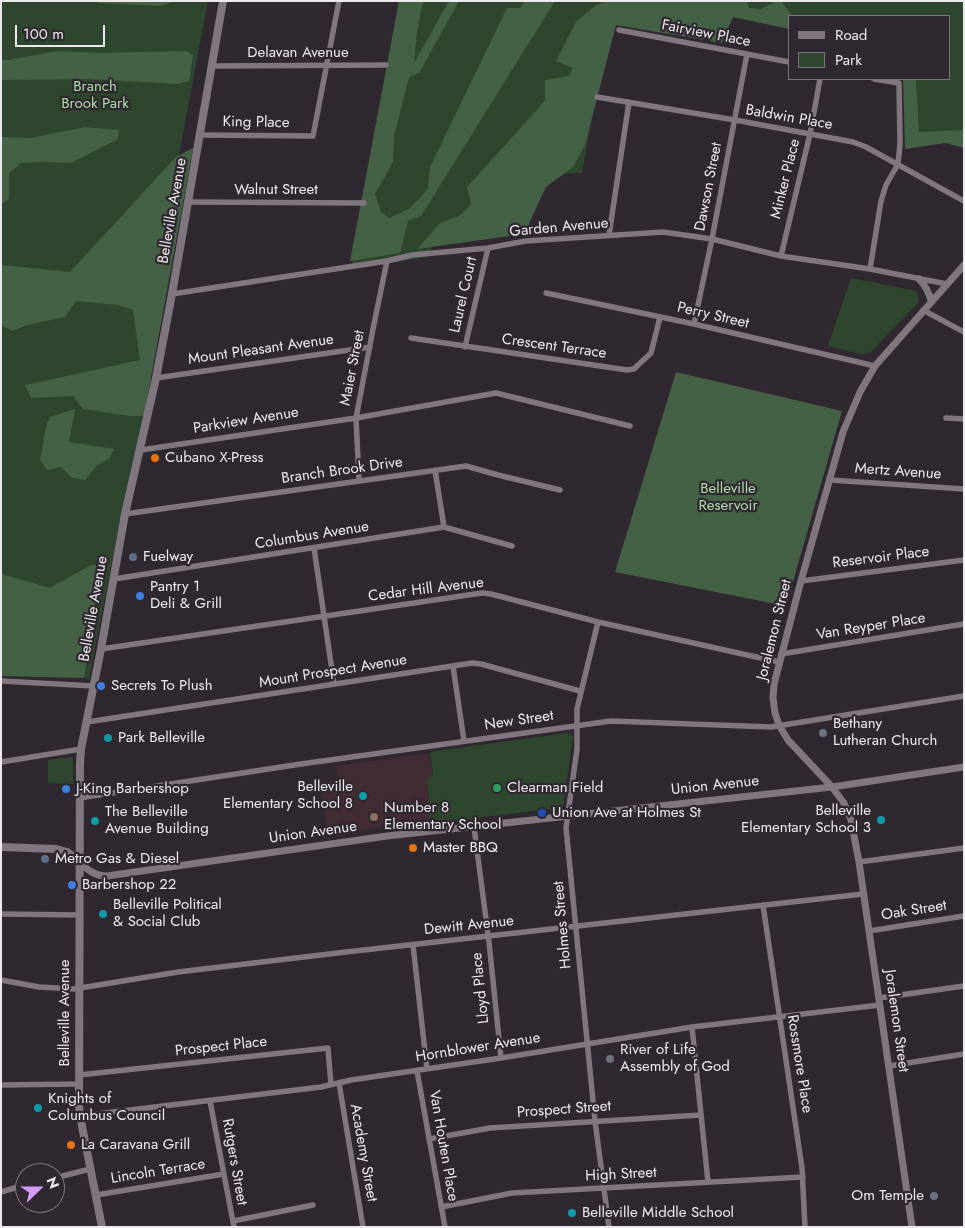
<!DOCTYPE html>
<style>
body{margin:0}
#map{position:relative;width:965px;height:1228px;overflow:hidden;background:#302830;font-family:Jost,sans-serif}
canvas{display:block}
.frame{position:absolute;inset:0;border:2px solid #eee9ee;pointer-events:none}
.legend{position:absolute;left:788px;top:15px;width:162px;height:65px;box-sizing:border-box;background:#302830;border:1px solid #7c757c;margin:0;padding:6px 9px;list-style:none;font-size:15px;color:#eee9ee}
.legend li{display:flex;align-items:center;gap:10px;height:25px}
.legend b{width:25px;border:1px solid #7c757c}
.north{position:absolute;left:15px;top:1163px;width:50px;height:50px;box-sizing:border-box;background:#302830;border:1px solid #7c757c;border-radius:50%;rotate:68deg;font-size:14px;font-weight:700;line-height:20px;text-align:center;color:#eee9ee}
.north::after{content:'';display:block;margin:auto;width:18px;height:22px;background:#d69bfa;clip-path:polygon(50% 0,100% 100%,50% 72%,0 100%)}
.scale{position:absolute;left:15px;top:25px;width:90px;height:22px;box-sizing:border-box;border:2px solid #eee9ee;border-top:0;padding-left:6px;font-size:15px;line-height:18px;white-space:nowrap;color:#eee9ee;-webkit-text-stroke:4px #302830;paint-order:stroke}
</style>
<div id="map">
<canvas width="965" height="1228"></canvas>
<div class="frame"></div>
<ul class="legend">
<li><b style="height:6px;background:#7f767f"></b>Road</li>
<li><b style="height:14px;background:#2e462e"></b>Park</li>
</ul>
<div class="north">N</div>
<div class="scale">100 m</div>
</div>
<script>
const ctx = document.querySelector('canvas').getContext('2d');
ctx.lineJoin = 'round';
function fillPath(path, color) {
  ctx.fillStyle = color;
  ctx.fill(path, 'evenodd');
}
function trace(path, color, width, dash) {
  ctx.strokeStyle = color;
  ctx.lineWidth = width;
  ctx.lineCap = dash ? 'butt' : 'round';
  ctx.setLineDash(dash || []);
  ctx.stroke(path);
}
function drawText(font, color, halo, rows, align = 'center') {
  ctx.font = font + ' Jost,sans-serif';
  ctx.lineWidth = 4.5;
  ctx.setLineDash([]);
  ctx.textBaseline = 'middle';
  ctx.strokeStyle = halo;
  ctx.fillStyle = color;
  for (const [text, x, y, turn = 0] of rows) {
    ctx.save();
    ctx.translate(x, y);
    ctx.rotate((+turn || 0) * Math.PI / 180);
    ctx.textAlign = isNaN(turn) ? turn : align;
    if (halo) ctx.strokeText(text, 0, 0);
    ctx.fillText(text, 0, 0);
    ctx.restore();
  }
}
fillPath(new Path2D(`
 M429,753L433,775L427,779L431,821L327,835L321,783L338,780L336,766Z`), '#402c32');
fillPath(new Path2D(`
 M1,1H208L179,155L193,148L144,416L119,526L89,679L84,678L1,676Z
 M405,1H964V139L906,142V79H949V16H789L723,11L609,20L582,173L540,174L529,226L438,234L428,257L351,269Z
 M851,278L917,291L919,302L870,353L859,354L828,346Z
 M567,733L571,734L573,737L563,807L431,824L427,778L433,775L430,752Z
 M72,757L73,758V784L48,783V760Z`), '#2e462e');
fillPath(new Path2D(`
 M98,1H175L160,6L98,3Z
 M399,1H423L417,32L414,63L449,1H459L419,73L409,77L394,136L393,162L375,194L381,212L389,218L409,209L428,189L430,167L507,8H520L524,4L523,1H555L421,216L408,221L400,253L350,261Z
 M610,1H747L749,8L760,9L778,1H781L792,16H789V29L733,17L722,43L616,25L585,145L573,167L546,187L524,234L417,249L440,223L461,215L471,204L467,187L545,101V80L569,76L573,68L556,61L576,22L596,5Z
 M57,51L102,53L186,51L193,55L189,81L179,84L88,79L1,80V60H8Z
 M902,79H916L919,132L964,130V148L946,143L905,149L903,79Z
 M85,127L119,130L118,139L71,163L46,162L20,163L9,174V199L1,204V137L31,138Z
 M193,148L144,416H130L83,409L73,396L31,398L25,385L140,360L133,310L118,305L76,301L65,317L27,325L12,331L1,325V265L70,272L176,157Z
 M676,372L842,411L786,606L615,572Z
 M75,409L69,442L114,449L109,459L97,465L85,480L72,478L61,467L47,470L40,460C44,446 43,430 50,417Z
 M91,565H101L84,678L1,676V574L50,588Z`), '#456145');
trace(new Path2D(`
 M619,30L789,62
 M211,66L386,65
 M597,97L735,120L853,142L866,147L964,201
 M199,135L313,136L339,1
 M188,202L364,203
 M609,235L629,102
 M781,256L810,134L820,79
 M870,269L881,201L886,185L898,164L900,144L899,83L874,79
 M546,293L694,324L875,366
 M172,294L387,261L412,255L488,248L526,241L663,232L712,239L781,256L870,269L947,284
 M923,310L964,332
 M694,324L712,239L747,54
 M411,338L627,370L634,369L637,366L651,353L660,317
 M465,347L488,248
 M156,378L370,347
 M946,418L964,419
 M141,450L356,418L496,393L630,426
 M435,470L444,527
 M830,480L964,489
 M359,481L356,418L373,329L387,261
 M125,514L466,466L498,475L560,490
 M314,548L334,684
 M114,579L444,527L512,546
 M801,581L964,560
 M598,622L577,709V749L566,828L595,1121L609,1227
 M101,649L482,593L491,594L598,622L779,662
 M781,654L964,624
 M453,666L464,741
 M1,681L94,686
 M87,722L472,663L481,664L580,691
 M1,762L81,749
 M79,798L301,764L611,721L771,727L964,696
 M474,827L489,942L501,1058
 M859,862L964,848
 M763,905L802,1168L805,1227
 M1,914L79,915
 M869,931L964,916
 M413,945L427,1069
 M1,980L39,987L74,989L178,972L346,952L863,894
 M879,998L964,986
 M692,1027L708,1182
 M889,1066L964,1054
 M417,1071L445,1227
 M79,1075L328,1048L331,1085
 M339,1083L363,1227
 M1,1085L79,1084
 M210,1101L234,1227
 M80,1116L321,1087L351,1080L501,1058L692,1027L880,1005
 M429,1139L490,1128L701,1115
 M55,1178L90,1169
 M1,1192L25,1185
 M96,1195L224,1174
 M441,1207L512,1193L803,1177
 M233,1221L313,1205`), '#7f767f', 5.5);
trace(new Path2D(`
 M919,279C926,286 929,292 931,301
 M79,861C87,870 95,876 107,876L387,836L832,787L964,767
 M912,1227L859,862L851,820L844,803L832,787L788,740L779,725L775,713L773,698L774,684L801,581L843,432L860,392L875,366L964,265`), '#7f767f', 7);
trace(new Path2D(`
 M1,847L56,849L67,852L79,861
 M102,1227L80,1116L79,1107L80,763L81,749L101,649L125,514L156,378L172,294L223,1`), '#7f767f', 8);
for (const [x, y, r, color] of [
 [155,458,5,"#e8710a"],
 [133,557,5,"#5c6f8a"],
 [140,596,5,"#3f7fe0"],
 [101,686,5,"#3f7fe0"],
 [823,733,5,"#6b7280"],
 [108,738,5,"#0f9aa8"],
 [497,788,5,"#2e9e5b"],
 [66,789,5,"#3f7fe0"],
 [363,796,5,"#0f9aa8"],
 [542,813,5,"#1a4fb4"],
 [374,817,5,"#8d6e63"],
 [881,820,5,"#0f9aa8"],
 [95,821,5,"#0f9aa8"],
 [413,848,5,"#e8710a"],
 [45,859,5,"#5c6f8a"],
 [72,885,5,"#3f7fe0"],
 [103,914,5,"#0f9aa8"],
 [610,1059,5,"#6b7280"],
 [38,1108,5,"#0f9aa8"],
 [71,1145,5,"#e8710a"],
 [934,1196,5,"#6b7280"],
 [572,1213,5,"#0f9aa8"]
]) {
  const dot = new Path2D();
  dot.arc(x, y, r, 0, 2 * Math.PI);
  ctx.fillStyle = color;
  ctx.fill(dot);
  trace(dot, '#302830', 2);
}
drawText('15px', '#eee9ee', '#302830', [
 ["Fairview Place",706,34,11],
 ["Delavan Avenue",298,53],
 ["Baldwin Place",789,118,10],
 ["King Place",256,123,1],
 ["Minker Place",786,179,-76],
 ["Dawson Street",709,187,-79],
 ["Walnut Street",276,190],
 ["Belleville Avenue",173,211,-80],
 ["Garden Avenue",559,228,-5],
 ["Laurel Court",464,295,-77],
 ["Perry Street",713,316,13],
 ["Crescent Terrace",554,347,8],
 ["Mount Pleasant Avenue",261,350,-8],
 ["Maier Street",353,368,-79],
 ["Parkview Avenue",246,421,-9],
 ["Branch Brook Drive",342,471,-8],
 ["Mertz Avenue",898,472,4],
 ["Columbus Avenue",312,536,-9],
 ["Reservoir Place",881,558,-7],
 ["Cedar Hill Avenue",426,590,-7],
 ["Belleville Avenue",94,609,-80],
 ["Van Reyper Place",871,627,-9],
 ["Joralemon Street",775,630,-76],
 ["Mount Prospect Avenue",333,672,-9],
 ["New Street",519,721,-8],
 ["Union Avenue",715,786,-6],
 ["Union Avenue",313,833,-8],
 ["Oak Street",914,911,-9],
 ["Holmes Street",563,925,-95],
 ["Dewitt Avenue",469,926,-6],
 ["Lloyd Place",481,988,-96],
 ["Belleville Avenue",65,1013,-90],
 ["Joralemon Street",896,1021,82],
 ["Prospect Place",221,1047,-6],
 ["Hornblower Avenue",478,1048,-9],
 ["Rossmore Place",799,1064,81],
 ["Prospect Street",564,1110,-4],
 ["Van Houten Place",443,1146,80],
 ["Academy Street",363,1153,80],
 ["Rutgers Street",234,1162,80],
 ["Lincoln Terrace",158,1172,-9],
 ["High Street",621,1175,-3]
]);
drawText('15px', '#acdeac', '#302830', [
 ["Branch",95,87],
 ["Brook Park",95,104],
 ["Belleville",728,489],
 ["Reservoir",728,506]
]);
drawText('15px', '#eee9ee', '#302830', [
 ["Cubano X-Press",165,458],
 ["Fuelway",143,557],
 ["Pantry 1",150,587],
 ["Deli & Grill",150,604],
 ["Secrets To Plush",111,686],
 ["Bethany",833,724],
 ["Lutheran Church",833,741],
 ["Park Belleville",118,738],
 ["Belleville",353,787,"right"],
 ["Elementary School 8",353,804,"right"],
 ["Clearman Field",507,788],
 ["J-King Barbershop",76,789],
 ["Number 8",384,808],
 ["Elementary School",384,825],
 ["Belleville",871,811,"right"],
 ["Elementary School 3",871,828,"right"],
 ["The Belleville",105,812],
 ["Avenue Building",105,829],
 ["Union Ave at Holmes St",552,813],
 ["Master BBQ",423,848],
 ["Metro Gas & Diesel",55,859],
 ["Barbershop 22",82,885],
 ["Belleville Political",113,905],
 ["& Social Club",113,922],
 ["River of Life",620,1050],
 ["Assembly of God",620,1067],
 ["Knights of",48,1099],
 ["Columbus Council",48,1116],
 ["La Caravana Grill",81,1145],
 ["Om Temple",924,1196,"right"],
 ["Belleville Middle School",582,1213]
], 'left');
</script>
